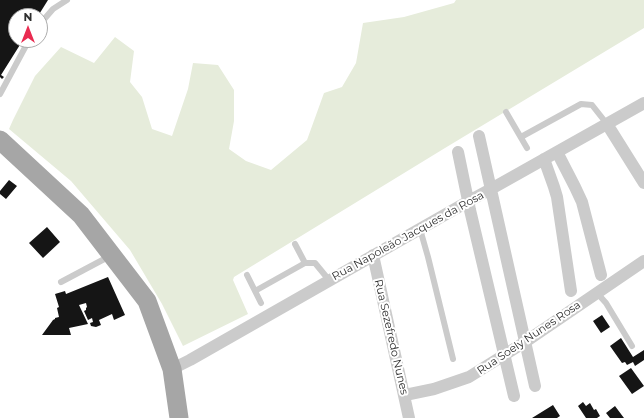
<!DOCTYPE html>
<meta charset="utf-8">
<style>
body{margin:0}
#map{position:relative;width:644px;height:418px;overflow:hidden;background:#fff;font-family:Montserrat,sans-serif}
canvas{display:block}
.north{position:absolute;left:8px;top:8px;width:40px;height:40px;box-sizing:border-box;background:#fff;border:1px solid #ababab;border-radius:50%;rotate:0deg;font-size:11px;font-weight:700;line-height:16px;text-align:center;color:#2e2e2e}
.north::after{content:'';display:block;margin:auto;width:14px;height:18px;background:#e92b50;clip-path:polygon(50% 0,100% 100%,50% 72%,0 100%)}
</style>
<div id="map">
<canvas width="644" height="418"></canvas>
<div class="north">N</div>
</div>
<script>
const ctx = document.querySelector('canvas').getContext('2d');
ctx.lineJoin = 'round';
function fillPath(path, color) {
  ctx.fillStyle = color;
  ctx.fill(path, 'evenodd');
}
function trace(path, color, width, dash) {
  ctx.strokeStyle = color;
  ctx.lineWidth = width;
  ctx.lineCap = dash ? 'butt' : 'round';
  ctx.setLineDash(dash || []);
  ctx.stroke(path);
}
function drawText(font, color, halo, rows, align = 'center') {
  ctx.font = font + ' Montserrat,sans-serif';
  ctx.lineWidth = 4;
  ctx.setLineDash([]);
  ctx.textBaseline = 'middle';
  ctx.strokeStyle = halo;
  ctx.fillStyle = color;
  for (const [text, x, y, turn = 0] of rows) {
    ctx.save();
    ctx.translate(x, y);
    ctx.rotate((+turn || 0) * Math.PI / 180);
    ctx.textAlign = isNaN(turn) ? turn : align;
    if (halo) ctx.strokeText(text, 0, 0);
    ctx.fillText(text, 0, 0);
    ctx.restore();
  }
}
fillPath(new Path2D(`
 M456,0H644V28L445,148L234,277L233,280L248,314L183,346L162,304L130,250L71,181L9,129L13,120L35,76L61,47L94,63L115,37L134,51L130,82L142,97L152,129L172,136L188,89L193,63L218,65L234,90V121L229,149L246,161L271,170L307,140L324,93L342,87L356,63L363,23L404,17L454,3Z`), '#e6ecdb');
fillPath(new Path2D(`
 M0,0H48L38,16H16V40H23L1,75L4,77L2,79L0,77Z
 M9,180L17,186L6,199L0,194V191Z
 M47,227L60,242L43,258L29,243Z
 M108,277L125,315L114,320L112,314L99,320L101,325L96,327L91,326L90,323L93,322L92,318L88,320L84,311L86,310V308L87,307L86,303L79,305L88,324L69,328L71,335H42L53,320L55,319V318L59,317L57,308L59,307L55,294L65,291L66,294Z
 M602,315L610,327L601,333L593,321Z
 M621,338L633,357L644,350V360L635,366L633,362L627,365L625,362L622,363L610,346Z
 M631,368L644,386L632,394L619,376Z
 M583,402L586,406L590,403L594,410L596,409L600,416L597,418H586L578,406Z
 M553,405L560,416L557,418H532Z
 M615,406L624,418H610L606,413Z`), '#151515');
trace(new Path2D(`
 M40,24L53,9L67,0
 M0,94L29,40
 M506,112L527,148
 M521,137L581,104L592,105L607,124
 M420,229L428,257L453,359
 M295,244L305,263
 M247,275L261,303
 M61,282L110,256
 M255,291L305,263H315L329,280
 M597,293L606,303L632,346`), '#cbcbcb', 6);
trace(new Path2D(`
 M607,124L644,183
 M479,136L535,386
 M458,152L470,210L514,396
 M557,152L575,187L582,202L601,275
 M544,159L554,187L557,197L571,291
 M373,255L409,418
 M172,369L190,360L469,201L491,189L644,103
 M405,395L434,389L469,377L525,342L644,261`), '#cbcbcb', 12);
trace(new Path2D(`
 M0,140L81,215L147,301L172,369L179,418`), '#a6a6a6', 19);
drawText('11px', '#2e2e2e', '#fff', [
 ["Rua Napoleão Jacques da Rosa",408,236,-29],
 ["Rua Sezefredo Nunes",391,337,77],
 ["Rua Soely Nunes Rosa",529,338,-34]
]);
</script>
